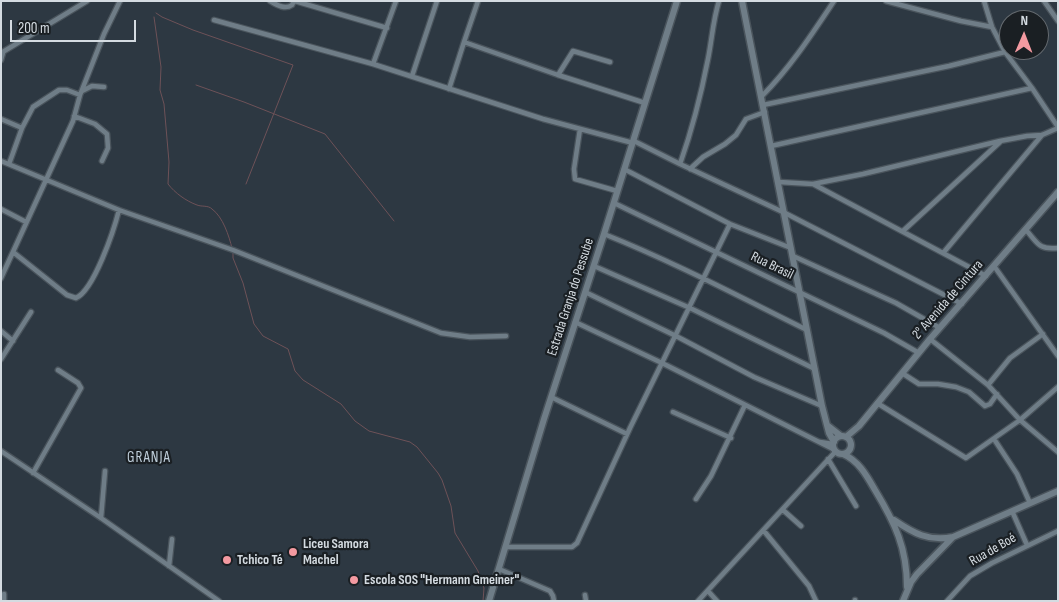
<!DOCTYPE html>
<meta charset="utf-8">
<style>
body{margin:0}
#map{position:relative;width:1059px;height:602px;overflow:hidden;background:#2d3842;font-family:"Sofia Sans Condensed",sans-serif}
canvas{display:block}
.frame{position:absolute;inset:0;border:2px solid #d4dbe1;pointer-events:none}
.north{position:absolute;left:999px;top:10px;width:50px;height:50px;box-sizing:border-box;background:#1a1f23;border:1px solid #646a6f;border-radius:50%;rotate:1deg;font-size:14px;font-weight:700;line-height:20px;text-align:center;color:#d4dbe1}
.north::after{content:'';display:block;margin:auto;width:18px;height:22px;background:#f49aa1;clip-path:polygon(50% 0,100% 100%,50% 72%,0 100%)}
.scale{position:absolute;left:10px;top:20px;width:126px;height:22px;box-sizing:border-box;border:2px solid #d4dbe1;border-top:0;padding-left:6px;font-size:15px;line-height:18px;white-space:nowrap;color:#d4dbe1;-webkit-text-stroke:4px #1a1f23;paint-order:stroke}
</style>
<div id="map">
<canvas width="1059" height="602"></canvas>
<div class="frame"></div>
<div class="north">N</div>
<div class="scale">200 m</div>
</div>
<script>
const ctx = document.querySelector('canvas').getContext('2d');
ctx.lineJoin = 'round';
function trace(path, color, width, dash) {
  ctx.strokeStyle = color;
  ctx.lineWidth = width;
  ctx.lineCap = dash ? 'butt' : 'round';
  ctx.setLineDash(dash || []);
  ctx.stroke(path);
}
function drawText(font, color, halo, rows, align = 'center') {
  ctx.font = font + ' "Sofia Sans Condensed",sans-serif';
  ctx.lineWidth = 4.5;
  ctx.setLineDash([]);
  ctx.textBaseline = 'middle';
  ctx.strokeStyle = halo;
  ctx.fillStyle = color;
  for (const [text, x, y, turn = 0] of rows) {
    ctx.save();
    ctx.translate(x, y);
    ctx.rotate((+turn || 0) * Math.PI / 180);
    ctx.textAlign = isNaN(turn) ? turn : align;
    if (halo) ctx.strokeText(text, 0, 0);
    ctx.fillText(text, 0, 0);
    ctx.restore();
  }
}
trace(new Path2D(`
 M156,13L162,17L193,30L293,65L246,184
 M154,17L161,67L160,90L164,104L169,162L168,184C175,193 186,201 197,205C202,207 208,205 212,209C223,217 229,236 232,248
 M196,85L244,102L325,134L394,221
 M233,252V258L243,283L254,324L263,336L288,349L295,371L303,380L341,404L355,421L369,431L410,442L417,447L438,473L442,480L451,506L455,533L478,571L484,588L483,601`), '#6e5258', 1);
const street = new Path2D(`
 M270,1C277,5 285,10 292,5L294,1
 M295,1L387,28
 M886,1L961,21L992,27
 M984,1L992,27L1005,52L1032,88L1058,127
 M1044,1L1058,21
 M214,20L373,64L543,119L633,143
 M464,42L478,1
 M1,53L87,1
 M1,60L3,53
 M373,64L396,1
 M558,75L573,51L610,62
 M412,76L437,1
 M449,89L464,42L558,75L645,103
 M82,91L92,86L104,87
 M762,96C790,68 812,34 834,1
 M763,105L949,66L1005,52
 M74,116L95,124L107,134L108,148L102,161
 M1,119L22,128
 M580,129L574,169L575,179L617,191
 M634,141L680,164L785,213L962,304
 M771,146L1032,88
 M1,161L119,210L233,250L441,333L470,337L506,336
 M9,164L22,128L33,107L59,90H67L80,95
 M680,164C692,130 701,95 708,59C712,39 713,20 719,1
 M624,169L730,224L791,248
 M690,169L703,157L725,144L736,135L746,119L765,112
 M779,182L813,184L863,174L1000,141L1027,136L1042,135L1058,128
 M813,184L986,276
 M614,203L884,333L919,353
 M1,209L26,222
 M1026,230C1038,243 1038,250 1058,248
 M903,231L1000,142
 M604,234C674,262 740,297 807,330
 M13,252L67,295L76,298C94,290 114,230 119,210
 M944,252L1042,135
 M793,256L896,303L940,328
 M594,266L690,308L815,369
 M994,266L1058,356
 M1,278L73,121L80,95L104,34L120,1
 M585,292L676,336L754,377L822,406
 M575,322L662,363L835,450
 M1,331L13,341
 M930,339L988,385L1020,420L1058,452
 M1,359L31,312
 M902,373L919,384H938L956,387L969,392L985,406L990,404L997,394
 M988,385L1010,358L1043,334
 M551,397L627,434
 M877,403L966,458L1020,420L1058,387
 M673,412L731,438
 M994,439L1017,474L1030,503
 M820,442L833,444
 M1,451L101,518L219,601
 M828,459L856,506
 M33,473L81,388L78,383L58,370
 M696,499L711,476L745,405
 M783,510L801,526
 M1012,511L1027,545
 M101,518L105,471
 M764,531L809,586L816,601
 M506,547H572L577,543L630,428L730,224
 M169,566L172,539
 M499,569L550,591L553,596L554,601
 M708,591L717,601
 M4,594V601
 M585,595L586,601
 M698,601L836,451
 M855,601V600
 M947,601L970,576L992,563L1058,531`);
const secondary = new Path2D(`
 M742,1L822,406L829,433L834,442
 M827,425L841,436
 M833 445a9 9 0 1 1 18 0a9 9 0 1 1-18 0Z
 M846,437L859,426L930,339L1058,192
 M843,454C859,461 867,476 875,490C895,523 907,548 907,587
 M894,520C913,533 929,542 953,537
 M489,601L544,419L604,234L677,1
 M903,601L911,582L917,574L953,537L1058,491`);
trace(street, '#4a545c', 7);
trace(secondary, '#4a545c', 9);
trace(street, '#6f7d87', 4.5);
trace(secondary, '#6f7d87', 6);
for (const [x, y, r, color] of [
 [293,552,5,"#f49aa1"],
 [227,560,5,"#f49aa1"],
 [354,580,5,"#f49aa1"]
]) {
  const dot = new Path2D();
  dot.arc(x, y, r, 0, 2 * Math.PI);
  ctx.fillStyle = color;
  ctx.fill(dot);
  trace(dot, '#1a1f23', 2);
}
drawText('14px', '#d4dbe1', '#1a1f23', [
 ["Rua Brasil",772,266,26],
 ["Estrada Granja do Pessube",571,297,-72],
 ["2° Avenida de Cintura",948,300,-49],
 ["Rua de Boé",993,550,-30]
]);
drawText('bold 14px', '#d4dbe1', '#1a1f23', [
 ["Liceu Samora",303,544],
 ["Machel",303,560],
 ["Tchico Té",237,560],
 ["Escola SOS \"Hermann Gmeiner\"",364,580]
], 'left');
ctx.letterSpacing = '1px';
drawText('15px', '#bfceda', '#1a1f23', [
 ["GRANJA",149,458]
]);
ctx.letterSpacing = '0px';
</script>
